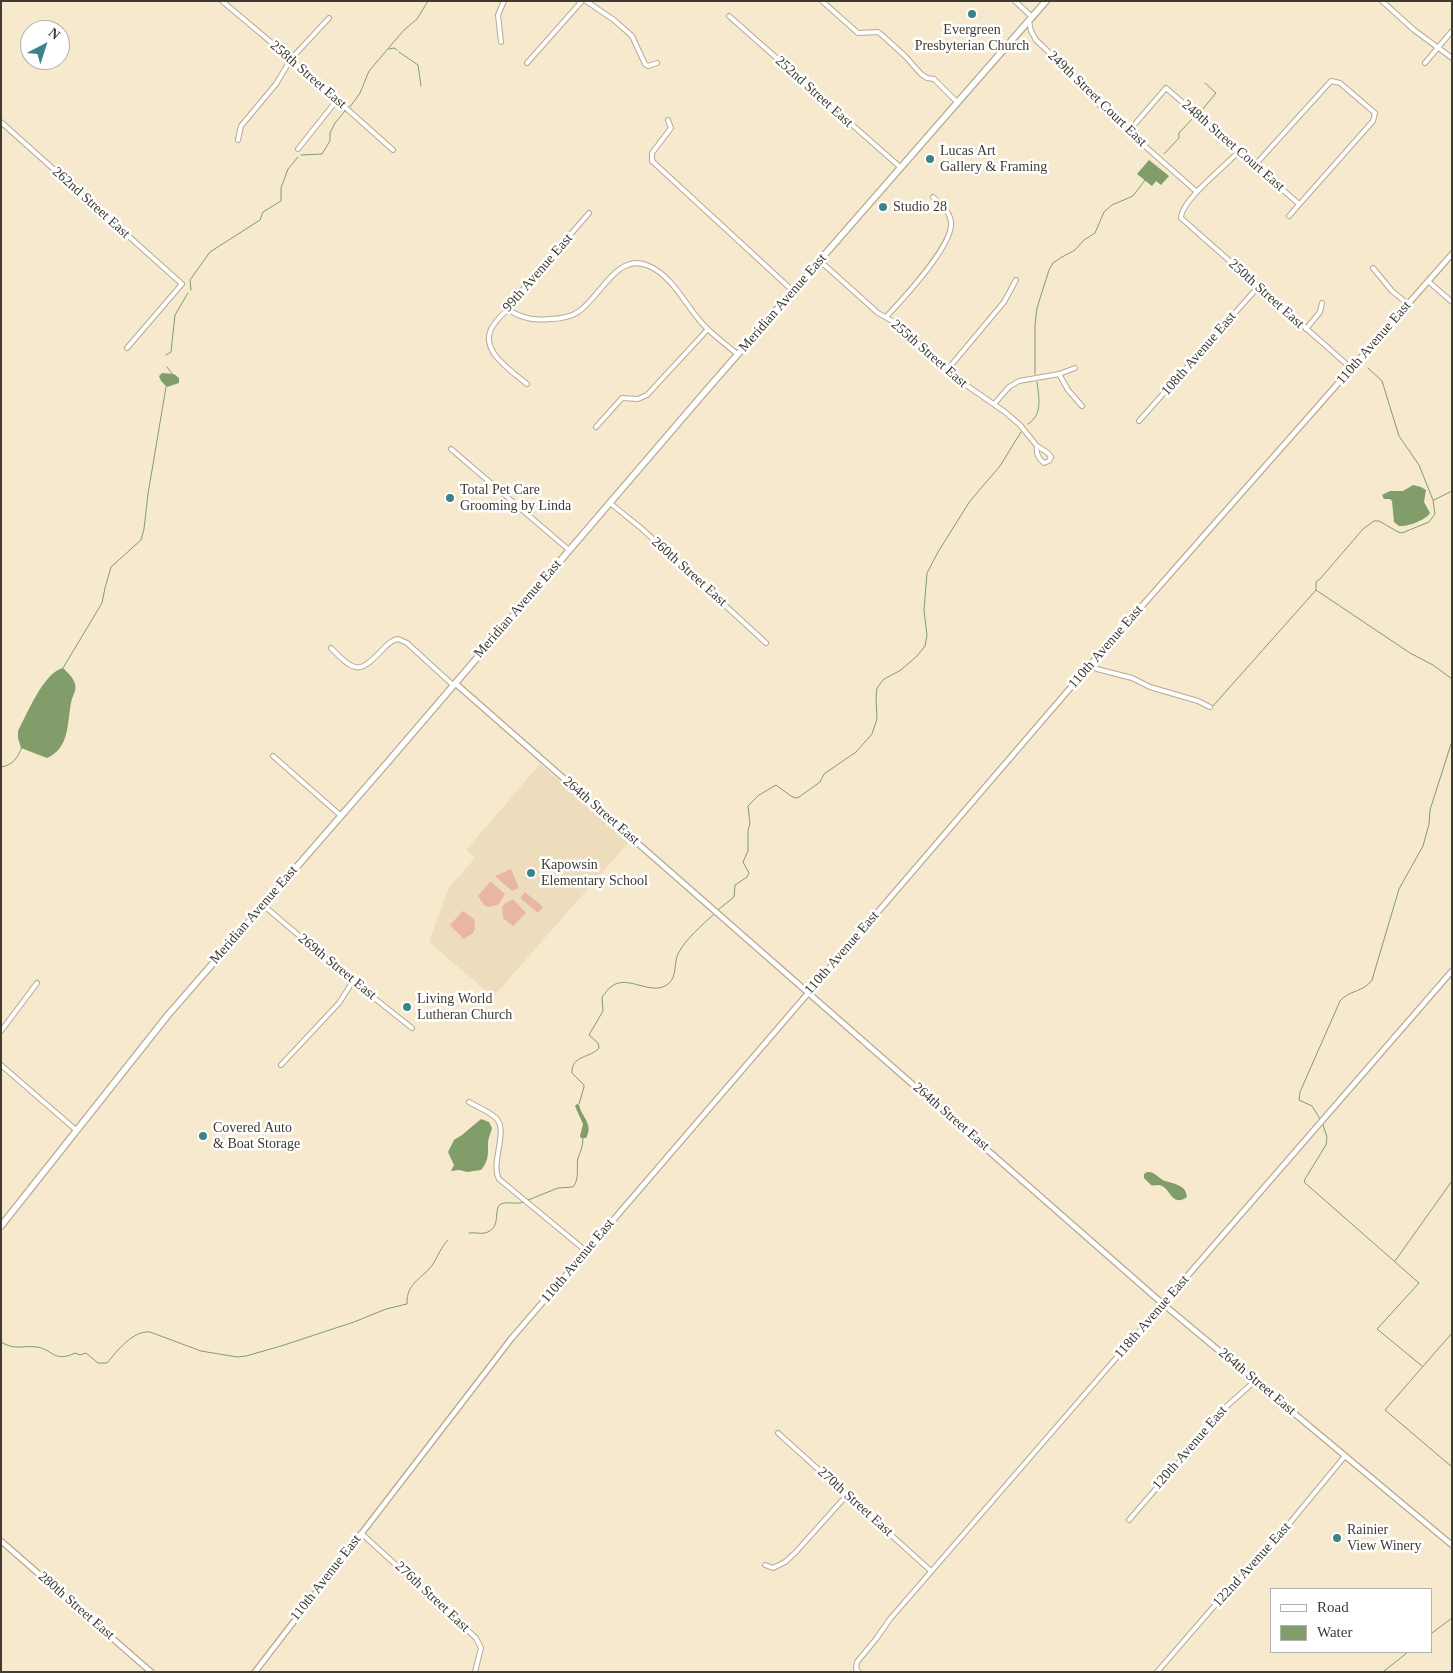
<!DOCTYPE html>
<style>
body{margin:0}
#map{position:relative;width:1453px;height:1673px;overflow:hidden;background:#f6e9ce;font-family:"Times New Roman",serif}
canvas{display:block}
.frame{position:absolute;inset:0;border:2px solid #403b30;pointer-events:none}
.legend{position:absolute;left:1270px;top:1588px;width:162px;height:65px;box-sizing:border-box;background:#fff;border:1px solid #b3b1ac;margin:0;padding:6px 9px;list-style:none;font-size:15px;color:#403b30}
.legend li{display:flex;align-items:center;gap:10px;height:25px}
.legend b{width:25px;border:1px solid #b3b1ac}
.north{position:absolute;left:20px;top:20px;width:50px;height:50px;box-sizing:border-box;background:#fff;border:1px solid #b3b1ac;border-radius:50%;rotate:40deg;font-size:14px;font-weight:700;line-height:20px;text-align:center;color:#403b30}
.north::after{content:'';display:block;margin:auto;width:18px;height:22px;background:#3b838a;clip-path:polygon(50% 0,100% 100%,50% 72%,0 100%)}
</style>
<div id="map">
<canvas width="1453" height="1673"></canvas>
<div class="frame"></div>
<ul class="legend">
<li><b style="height:6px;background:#fff"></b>Road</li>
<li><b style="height:14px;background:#809d6a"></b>Water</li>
</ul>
<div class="north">N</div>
</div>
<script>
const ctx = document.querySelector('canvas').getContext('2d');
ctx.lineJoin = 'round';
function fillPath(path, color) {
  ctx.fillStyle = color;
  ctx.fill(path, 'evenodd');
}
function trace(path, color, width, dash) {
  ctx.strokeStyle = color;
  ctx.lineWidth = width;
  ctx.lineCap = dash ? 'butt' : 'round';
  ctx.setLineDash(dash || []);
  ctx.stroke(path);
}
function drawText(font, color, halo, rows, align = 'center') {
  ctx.font = font + ' "Times New Roman",serif';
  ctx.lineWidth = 5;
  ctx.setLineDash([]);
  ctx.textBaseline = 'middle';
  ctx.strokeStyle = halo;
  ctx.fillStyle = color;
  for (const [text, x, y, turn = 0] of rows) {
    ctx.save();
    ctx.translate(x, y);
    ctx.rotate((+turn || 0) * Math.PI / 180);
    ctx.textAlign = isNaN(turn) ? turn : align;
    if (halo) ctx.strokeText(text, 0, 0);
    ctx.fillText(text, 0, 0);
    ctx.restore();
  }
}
fillPath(new Path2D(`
 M540,764L629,842L493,997L429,942L448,889L475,858L466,850Z`), '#eeddbc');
fillPath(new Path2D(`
 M511,869L519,888L512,891L495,876Z
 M490,882H491L505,894L498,905L488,907L484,905L478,896Z
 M525,892L543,907L538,913L520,898Z
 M513,899L526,913L513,926L503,918L502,908L504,904Z
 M463,911L474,919L475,929L473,933L464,939L450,925Z`), '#e9b6a6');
fillPath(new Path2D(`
 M1149,160L1169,176L1161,185L1156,181L1152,186L1137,174Z
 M162,373L174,374L179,378V383L167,387L161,381L159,376Z
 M1413,485L1421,487L1426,490L1424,502L1430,513C1426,520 1407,527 1399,526L1394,522L1392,501L1390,499H1384L1382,495L1390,491H1403Z
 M63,668C68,673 73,677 75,684C77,691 72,696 71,703C67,723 70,748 47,758L21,748L18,738V731C27,714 44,672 63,668Z
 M577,1104L579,1105C582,1118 594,1124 586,1138H581L580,1136L583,1124L575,1106Z
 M481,1119L489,1122L492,1128C491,1133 488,1138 488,1143C488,1155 489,1160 481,1170L467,1172L459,1170L451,1171L454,1165L448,1152L454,1140L462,1135Z
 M1147,1172C1155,1171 1158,1178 1165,1181C1175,1184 1186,1185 1187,1197C1171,1208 1171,1187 1159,1185C1156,1185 1153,1186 1151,1185L1144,1178V1174Z`), '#809d6a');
trace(new Path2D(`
 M389,49L394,48L397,50
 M399,52L418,65L421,86
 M350,107L360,93L369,71L404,30L417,19L428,1
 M1202,110L1216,93L1205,83
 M1164,154L1179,138V133L1193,118
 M301,155L322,154L330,141V133L335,123L345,111
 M191,290L190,280L210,252L260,220L263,212L281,201V188L288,169L298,157
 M166,355L171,352L175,315L188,293
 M167,367L173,375
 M1035,374V325L1037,308L1049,270L1053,263L1062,257L1075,250L1084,240L1095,233L1104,212L1112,205L1133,196L1145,180
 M1028,424C1043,414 1039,398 1037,382
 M1434,500L1452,491
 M1316,590V582L1320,579L1363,529L1374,521H1379L1398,532L1402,533L1429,522L1435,514L1433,500L1419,465L1399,436L1382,381L1368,368
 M63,668L102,603L105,588L111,567L141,540L144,529L148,494L166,387
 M1213,706L1316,590L1410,653L1433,665L1452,679
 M1,767C14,765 17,758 22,747
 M719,909L734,897L735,885L747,877L749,873L743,862L748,851V830L750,824L748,806L759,795L776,785L791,796L795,798L799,797L820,782L824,774L856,752L872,734L877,719L876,698L877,688L884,679L901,670L917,656L925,646L927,635L924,610L927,573L938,552L970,501L1000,466L1021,432
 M579,1104L584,1087V1085L572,1073C571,1055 591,1058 599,1048L598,1043L589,1035L603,1011L602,997C605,994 608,988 612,986C628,974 652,997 668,984C678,977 673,961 679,952C686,939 702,925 713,915
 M1320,1119L1312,1106L1299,1100L1300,1092L1340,1001C1349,990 1364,992 1372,980L1399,889L1423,846L1429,824L1430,810L1452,741
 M1323,1125L1327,1137L1326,1145L1305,1179L1304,1182L1419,1283L1377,1329L1422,1366
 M528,1200L558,1188L573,1187C580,1178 576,1168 578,1158C581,1150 583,1146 583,1138
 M469,1233C474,1232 480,1234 485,1233C503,1228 492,1209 501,1204C508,1201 517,1205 524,1202
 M1395,1261L1452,1181
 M1452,1333L1385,1410L1452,1467
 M1,1342C16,1351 22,1345 37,1347C54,1350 54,1363 75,1353L80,1355L86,1353L98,1363H107C117,1351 133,1330 150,1332L201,1351L237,1357L246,1356L281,1346L354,1322L386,1309L407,1304C406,1282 424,1278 433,1264C438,1256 441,1247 448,1240
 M1432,1633L1452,1618
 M1383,1672L1408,1652`), '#809d6a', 1);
const minor = new Path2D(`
 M222,1L291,59L393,150
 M586,1L614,20L632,36L645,64L648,66L657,63
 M822,1L858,33L878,32L883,36L905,56L921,74L927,78L934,79L957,102
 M1015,1L1032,17
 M1382,1L1414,30L1452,58
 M729,16L900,167
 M1029,21L1031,31L1036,40L1073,75L1104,110L1197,192
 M501,42L498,15L504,1
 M527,63L582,1
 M1425,63L1452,31
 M668,120L671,128L652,153V161L793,291
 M1,122L182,284L127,348
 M1128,132L1166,88L1299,204
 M238,140L241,126L276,84L291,59L329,18
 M298,149L337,100
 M1239,151C1227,165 1181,200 1181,218L1351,368
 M1255,165L1331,81L1340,83L1375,113L1373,121L1289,216
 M820,261L878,313L896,323L966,385L1005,412L1020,425L1037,446L1048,453L1051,457L1049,461L1044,463C1038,458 1036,454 1037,446
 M1373,268L1392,291L1408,304
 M1428,281L1452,302
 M509,310C521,318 534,321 549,319C559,319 569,318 578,312C600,298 617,251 649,266C672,276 685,304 701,322C711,334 726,344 738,355
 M886,317C902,300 954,244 951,222C950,211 940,204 933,197
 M1306,329L1320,312L1322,303
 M948,369L1004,302L1016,280
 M1059,374L1068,390L1082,406
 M527,384C509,369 475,348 495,323C499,318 503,312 509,310L512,302L589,213
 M995,403L1009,387L1019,381L1059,374L1075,368
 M1139,421L1258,287
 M596,427L622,398L638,399L647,395L708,329
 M451,449L569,550
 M610,503L641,528L766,643
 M331,648C357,675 360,673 385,647C389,643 392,640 398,639L407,643L453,685
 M1090,665L1097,669L1132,678L1150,687L1198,701L1210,707
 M273,756L340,815
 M263,905L350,979L412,1028
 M1,1031L37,983
 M1,1065L76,1130
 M281,1065L339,1003L353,981
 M469,1102C477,1107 489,1111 496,1118C509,1131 490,1163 499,1179L586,1251
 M778,1433L931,1571
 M1129,1520L1228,1405L1255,1381
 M361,1533L476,1638L481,1648L475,1672
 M765,1565L773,1568L785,1562L795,1553L847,1495
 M859,1672L856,1669L857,1662L876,1639L890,1619L1163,1304
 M1157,1672L1216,1604L1265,1553L1345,1456`);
const tertiary = new Path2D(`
 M455,683L1163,1304L1452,1545
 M1163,1304L1452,971
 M1,1541L151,1672
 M255,1672L511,1339L1090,665L1452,254`);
const primary = new Path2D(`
 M1,1226L168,1015L387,763L704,393L1046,1`);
trace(minor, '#b7aa91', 6);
trace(tertiary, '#b7aa91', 7);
trace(primary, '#b7aa91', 8);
trace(minor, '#fff', 4);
trace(tertiary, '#fff', 4.5);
trace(primary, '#fff', 5.5);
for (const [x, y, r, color] of [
 [972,14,5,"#3b838a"],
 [930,159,5,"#3b838a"],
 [883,207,5,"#3b838a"],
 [450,498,5,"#3b838a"],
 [531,873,5,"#3b838a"],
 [407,1007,5,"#3b838a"],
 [203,1136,5,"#3b838a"],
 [1337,1538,5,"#3b838a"]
]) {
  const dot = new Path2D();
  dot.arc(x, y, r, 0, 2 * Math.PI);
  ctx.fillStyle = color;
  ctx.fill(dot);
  trace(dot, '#fff', 2);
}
drawText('14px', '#403b30', '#fff', [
 ["Evergreen",972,30,"center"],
 ["Presbyterian Church",972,46,"center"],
 ["Lucas Art",940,151],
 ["Gallery & Framing",940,167],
 ["Studio 28",893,207],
 ["Total Pet Care",460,490],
 ["Grooming by Linda",460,506],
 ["Kapowsin",541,865],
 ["Elementary School",541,881],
 ["Living World",417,999],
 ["Lutheran Church",417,1015],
 ["Covered Auto",213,1128],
 ["& Boat Storage",213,1144],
 ["Rainier",1347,1530],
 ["View Winery",1347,1546]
], 'left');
drawText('14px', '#403b30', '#fff', [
 ["258th Street East",308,75,41],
 ["252nd Street East",814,92,42],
 ["249th Street Court East",1097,99,44],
 ["248th Street Court East",1233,146,41],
 ["262nd Street East",91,203,42],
 ["99th Avenue East",538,273,-49],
 ["250th Street East",1266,294,42],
 ["Meridian Avenue East",783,303,-49],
 ["110th Avenue East",1374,343,-49],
 ["255th Street East",929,354,41],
 ["108th Avenue East",1199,354,-49],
 ["260th Street East",689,572,42],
 ["Meridian Avenue East",518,609,-49],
 ["110th Avenue East",1106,647,-49],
 ["264th Street East",601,811,41],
 ["Meridian Avenue East",254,915,-49],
 ["110th Avenue East",842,953,-49],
 ["269th Street East",337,967,39],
 ["264th Street East",951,1117,41],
 ["110th Avenue East",578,1261,-50],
 ["118th Avenue East",1152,1317,-49],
 ["264th Street East",1257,1382,40],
 ["120th Avenue East",1190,1448,-49],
 ["270th Street East",855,1502,42],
 ["122nd Avenue East",1252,1565,-48],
 ["110th Avenue East",326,1578,-52],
 ["276th Street East",432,1597,43],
 ["280th Street East",76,1606,41]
]);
</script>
